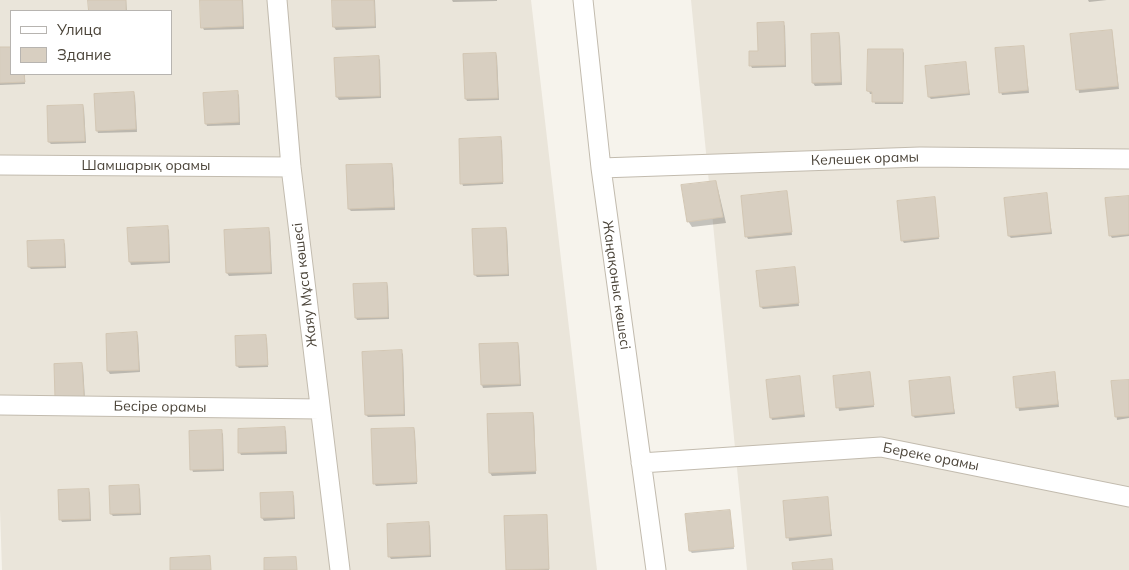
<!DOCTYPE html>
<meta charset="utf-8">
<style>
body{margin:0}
#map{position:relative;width:1129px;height:570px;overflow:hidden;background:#f6f3ec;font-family:Mulish,sans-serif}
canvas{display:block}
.legend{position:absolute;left:10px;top:10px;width:162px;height:65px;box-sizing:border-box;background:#fff;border:1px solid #b7b4b0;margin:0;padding:6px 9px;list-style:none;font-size:15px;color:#4b4439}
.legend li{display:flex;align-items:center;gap:10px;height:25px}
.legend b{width:25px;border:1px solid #b7b4b0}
</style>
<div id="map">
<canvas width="1129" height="570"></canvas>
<ul class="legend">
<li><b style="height:6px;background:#fff"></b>Улица</li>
<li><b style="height:14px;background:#d8cfc1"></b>Здание</li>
</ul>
</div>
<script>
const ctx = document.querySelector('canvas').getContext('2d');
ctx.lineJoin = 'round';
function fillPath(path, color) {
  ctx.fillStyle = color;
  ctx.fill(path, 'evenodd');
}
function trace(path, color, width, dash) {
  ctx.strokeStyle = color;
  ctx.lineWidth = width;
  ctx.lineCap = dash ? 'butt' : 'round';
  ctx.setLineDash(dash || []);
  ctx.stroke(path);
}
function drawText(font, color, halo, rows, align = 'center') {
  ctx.font = font + ' Mulish,sans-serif';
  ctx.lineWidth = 4;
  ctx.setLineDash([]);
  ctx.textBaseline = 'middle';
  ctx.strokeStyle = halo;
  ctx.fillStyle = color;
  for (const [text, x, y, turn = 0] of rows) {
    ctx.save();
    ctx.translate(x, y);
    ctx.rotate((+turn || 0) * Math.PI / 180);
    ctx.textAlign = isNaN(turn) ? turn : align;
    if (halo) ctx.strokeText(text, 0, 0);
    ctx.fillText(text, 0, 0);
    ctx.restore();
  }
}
fillPath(new Path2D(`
 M0,0H531L597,570H2L0,510ZM11,11H171V74H11Z
 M691,0H1129V570H747Z`), '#eae5da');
fillPath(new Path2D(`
 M89,0H126L127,11H90Z
 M202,0H243L244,29L204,30L203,28Z
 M333,0H375L376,28L336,30L334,27Z
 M452,0H497V1L453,2Z
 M1088,0H1107L1089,2Z
 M783,23L785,26L786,67L752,68L751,66Z
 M1112,31L1119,89L1079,93L1071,35Z
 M839,34L840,37L842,85L815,86L813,83Z
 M1023,47L1029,93L1002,95L1001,92Z
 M0,48H11V74H25V84L0,85Z
 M902,50L904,53L903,104H875L873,94H870L869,91Z
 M496,54L497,57L499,100L467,101L466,99Z
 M378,57L380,60L381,98L339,100L337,97Z
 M965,63L970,95L931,99L929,97Z
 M237,93L239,95L240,125L207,126L206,123Z
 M134,94L135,96L137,132L98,133L97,130Z
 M83,106L84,109L86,143L51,144L49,142Z
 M500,138L502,141L503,184L463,186L462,183Z
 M391,165L393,168L395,210L351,211L349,209Z
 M715,183L718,189L726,223L692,227L688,221Z
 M787,193L792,235L748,239L747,237Z
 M1046,195L1052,234L1011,238L1009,236Z
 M1129,197V236L1112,238L1110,235Z
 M934,199L939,239L904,243L902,240Z
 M167,228L169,230L170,263L131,265L130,262L129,229Z
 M268,229L270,232L272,274L229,276L227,273Z
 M506,229L507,232L509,276L477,277L475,275Z
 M63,241L65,244L66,268L31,269L29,267Z
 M794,268L799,306L763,309L761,307Z
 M387,284L388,287L389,319L357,320L356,318Z
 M137,334L138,336L140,372L110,374L108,371Z
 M266,337L267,339L268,367L239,368L237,366Z
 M518,344L519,347L521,386L483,388L482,385L480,346Z
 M401,352L403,354L405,416L368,417L366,415Z
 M82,364L83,367L85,399L58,400Z
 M870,373L874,407L839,411L834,377Z
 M1055,374L1059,407L1019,411L1014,378Z
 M799,378L805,417L772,420L771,417Z
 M949,378L955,414L915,418L913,416Z
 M1129,381V418L1117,420L1112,383Z
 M533,414L534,417L536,474L492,476L490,473Z
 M284,429L286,431L287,454L241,455L240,453Z
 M414,429L415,432L417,484L376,486L374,483Z
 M221,431L223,434L224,471L193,472L192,469Z
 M138,486L140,489L141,515L113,516L111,514Z
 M89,491L90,493L91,521L62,522L61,520Z
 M292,493L294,496L295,519L264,521L262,518Z
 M827,498L832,536L789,541L784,502Z
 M729,511L734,549L692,553L690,551Z
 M546,516L547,519L549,570H508L506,518Z
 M428,523L430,526L431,557L391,559L389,556Z`), '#0003');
const building = new Path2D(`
 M88,0H126V11H89Z
 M200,0H242L243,26L201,28Z
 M332,0H374L375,26L333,27Z
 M784,22L785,65L749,66V51H758L757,23Z
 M1112,30L1118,86L1076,90L1070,34Z
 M839,33L841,82L812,83L811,34Z
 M1024,46L1028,90L999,93L995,48Z
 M0,47H11V74H24L25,82L0,83Z
 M868,49H903V102H872V92L867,91Z
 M496,53L498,98L465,99L463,54Z
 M379,56L380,96L336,97L334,58Z
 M966,62L969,93L928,97L925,66Z
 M238,91L239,122L205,124L203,93Z
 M134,92L136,129L96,131L94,94Z
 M83,105L85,141L48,142L47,106Z
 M501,137L503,182L460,184L459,139Z
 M392,164L394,207L348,209L346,165Z
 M716,181L723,217L687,222L681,185Z
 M787,191L792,232L745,237L741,196Z
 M1047,193L1051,232L1008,236L1004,198Z
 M1129,196V234L1109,236L1105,198Z
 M935,197L939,237L901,241L897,201Z
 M168,226L169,261L129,262L127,228Z
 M269,228L271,272L226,273L224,230Z
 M506,228L508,274L474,275L472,229Z
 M64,240L65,266L28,267L27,241Z
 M795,267L799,303L760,307L756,271Z
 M387,283L388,317L355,318L353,284Z
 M137,332L139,370L107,371L106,334Z
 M266,335L268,365L236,366L235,336Z
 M518,343L520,384L481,385L479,344Z
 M402,350L404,414L365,415L362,352Z
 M82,363L84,397L55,398L54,364Z
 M870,372L874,405L836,408L833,376Z
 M1055,372L1058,404L1016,408L1013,377Z
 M800,376L804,414L770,418L766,380Z
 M950,377L954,412L912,416L909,381Z
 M1129,380V416L1115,417L1111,381Z
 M533,413L536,471L489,473L487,414Z
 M285,427L286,451L238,453V429Z
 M414,428L417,482L373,484L371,429Z
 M222,430L223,469L190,470L189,431Z
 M139,485L140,513L110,514L109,486Z
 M89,489L90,519L59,520L58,490Z
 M293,492L294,517L261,518L260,493Z
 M828,497L831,534L786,538L783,501Z
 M730,510L734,547L689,551L685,514Z
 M547,515L549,569L506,570L504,516Z
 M429,522L430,555L388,557L387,524Z
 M210,556L211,570H170V558Z
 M296,557L297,570H264V558Z
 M832,559L833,570H793L792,563Z`);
fillPath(building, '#d8cfc1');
trace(building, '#d3c7b4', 1);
const street = new Path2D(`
 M277,0L291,167L340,570
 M583,0L601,168L656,570
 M0,165L291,167
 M601,168L920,157L1129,159
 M0,405L320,409
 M641,463L881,447L1129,497`);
trace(street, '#c2bbae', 21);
trace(street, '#fff', 19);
drawText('14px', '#4b4439', '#fff', [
 ["Келешек орамы",865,159,-2],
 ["Шамшарық орамы",146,166],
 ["Жаяу Мұса көшесі",305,285,-97],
 ["Жаңақоныс көшесі",616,285,82],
 ["Бесіре орамы",160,407,1],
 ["Береке орамы",931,457,11]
]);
</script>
